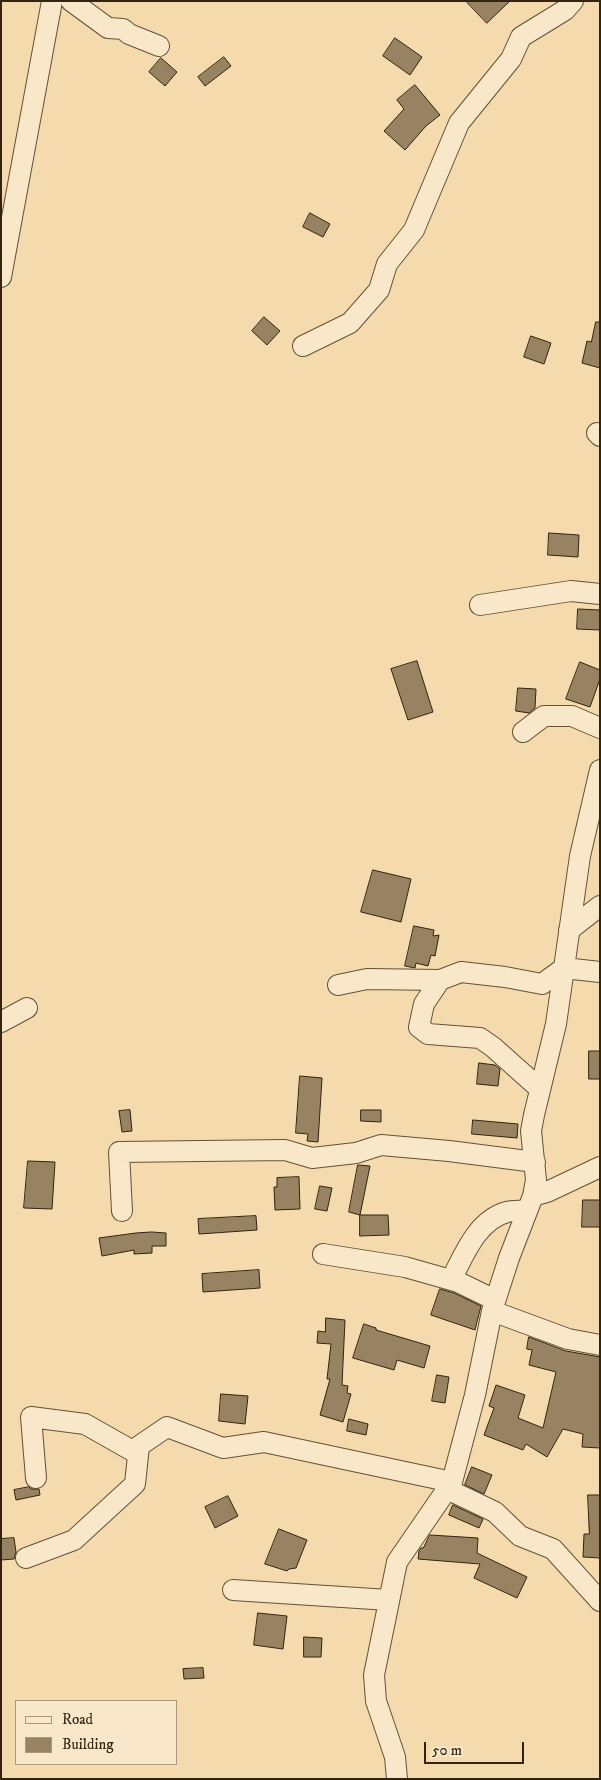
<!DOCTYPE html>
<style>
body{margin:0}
#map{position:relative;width:601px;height:1780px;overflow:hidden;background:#f4daac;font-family:"IM FELL DW Pica",serif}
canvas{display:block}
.frame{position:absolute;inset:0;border:2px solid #322410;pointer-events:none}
.legend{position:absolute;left:15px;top:1700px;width:162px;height:65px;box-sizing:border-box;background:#f8e7c9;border:1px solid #a9997f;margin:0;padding:6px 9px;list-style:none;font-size:15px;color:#322410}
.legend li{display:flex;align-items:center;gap:10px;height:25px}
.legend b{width:25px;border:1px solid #a9997f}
.scale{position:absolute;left:424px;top:1742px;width:100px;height:22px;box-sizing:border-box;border:2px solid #322410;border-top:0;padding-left:6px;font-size:15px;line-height:18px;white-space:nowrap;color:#322410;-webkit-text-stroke:4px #f8e7c9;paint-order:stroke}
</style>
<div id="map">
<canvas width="601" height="1780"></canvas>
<div class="frame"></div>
<ul class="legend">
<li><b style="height:6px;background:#f8e7c9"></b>Road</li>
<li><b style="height:14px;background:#978361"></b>Building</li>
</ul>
<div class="scale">50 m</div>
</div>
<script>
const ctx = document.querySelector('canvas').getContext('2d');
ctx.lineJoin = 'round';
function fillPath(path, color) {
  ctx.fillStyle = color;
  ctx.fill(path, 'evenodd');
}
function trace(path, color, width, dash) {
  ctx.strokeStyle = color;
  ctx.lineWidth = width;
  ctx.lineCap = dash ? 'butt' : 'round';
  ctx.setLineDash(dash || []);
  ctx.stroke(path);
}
const building = new Path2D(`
 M466,1H510L487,23Z
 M395,38L422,57L410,75L383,56Z
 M224,57L231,66L205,86L198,77Z
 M161,58L177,72L165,86L149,72Z
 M415,85L440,115L426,126L405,150L384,131L404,109L397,100Z
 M310,213L330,224L323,237L303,227Z
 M264,317L280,331L267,345L252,331Z
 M596,322H600V368L582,363L587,341L591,342Z
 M531,336L551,343L544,364L524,357Z
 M549,533L579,535L578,557L548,555Z
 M578,609L600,610V630L577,629Z
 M417,661L433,712L408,720L391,669Z
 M580,662L600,670V679L590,707L566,699Z
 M518,688L536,689L535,708L529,713L516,711Z
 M373,870L411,879L401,922L361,912Z
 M414,926L434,930L433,936L439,935L435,956L431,955L428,966L416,963L415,968L405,966Z
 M589,1051H600V1079H589Z
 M479,1063L495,1065L500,1069L498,1086L477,1084Z
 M300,1076L322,1078L318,1142L307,1141L308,1134L296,1133Z
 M130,1110L132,1131L122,1132L119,1111Z
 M361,1110H381V1122L361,1121Z
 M473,1120L518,1124L517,1138L472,1134Z
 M28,1161L55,1162L52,1209L24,1208Z
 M358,1165L370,1166L360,1215L349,1212Z
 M299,1177L300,1209L275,1210L274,1187H277V1178Z
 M320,1186L332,1188L327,1211L315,1209Z
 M583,1200H600V1227H582Z
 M360,1215H388L389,1235L360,1236Z
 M256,1216L257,1230L199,1234L198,1219Z
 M152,1232L166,1233V1246H152V1253L134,1254V1250L102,1256L99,1238L136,1233Z
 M259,1270L260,1288L203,1292L202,1274Z
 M440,1289L454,1293L481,1306L475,1330L431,1315Z
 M326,1318L345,1320L342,1385L348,1386L347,1393L351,1394L343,1422L320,1415L330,1379H327L331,1344L317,1343L318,1331L325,1332Z
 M364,1324L376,1328V1330L430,1346L424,1368L397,1360L394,1370L353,1358Z
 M529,1337L566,1351L600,1357V1448L582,1447L583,1434L563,1429L547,1457L526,1444L523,1450L484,1435L494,1408L489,1406L496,1385L525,1395L518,1418L543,1428L556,1372L529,1365L532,1350L527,1349Z
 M437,1375L449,1377L445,1403L432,1401Z
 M221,1394L248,1396L245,1424L219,1421Z
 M349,1419L368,1424L366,1435L347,1431Z
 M472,1467L492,1475L484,1494L465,1485Z
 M29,1487L31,1489H39L40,1495L16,1500L14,1490Z
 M588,1495H600V1558L583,1557L584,1534H589Z
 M228,1496L238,1516L215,1528L205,1507Z
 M453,1505L483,1519L479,1528L449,1515Z
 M279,1529L307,1540L296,1568L289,1569L287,1571L265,1564Z
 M430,1535L478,1538L477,1553L527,1577L517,1598L474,1578L480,1564L418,1559L419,1551L421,1548H423Z
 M14,1538L16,1552L14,1559L1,1560V1539Z
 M258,1613L287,1616L283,1649L254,1645Z
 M304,1637L322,1638L321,1657H304Z
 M203,1668L204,1678L184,1679L183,1669Z`);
fillPath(building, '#978361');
trace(building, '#322410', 1);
const minor = new Path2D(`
 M71,1L108,28L123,29L129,34L159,46
 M1,277L52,1
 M303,346L350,323L379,290L387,264L414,230L459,123L511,59L521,37L565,10L573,1
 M597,433L600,436
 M480,605L571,591L600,594
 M523,732L544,716H572L600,728
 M569,930L600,906
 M440,980L424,1004L419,1027L428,1034L480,1038L493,1047L540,1089
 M338,985L367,979L440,980L461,972L505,977L542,984L564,968L600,972
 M1,1022L27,1008
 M533,1196L547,1192L600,1167
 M122,1211L119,1152L285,1150L312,1158L356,1153L381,1145L449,1151L535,1162
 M323,1254L405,1267L458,1282L495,1300
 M451,1280C464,1255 477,1220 507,1212C513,1210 521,1211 527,1211
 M492,1311L568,1339L600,1345
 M36,1478L31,1417L85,1424L138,1454
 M447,1489L495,1512L520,1536L553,1549L600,1601
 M26,1558L74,1540L135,1484L139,1446L167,1427L223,1448L264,1442L452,1482
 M233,1590L389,1600
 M397,1779L395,1757L376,1701L374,1675L397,1562L452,1482L475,1395L492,1311L509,1258L533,1196L536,1180L531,1131L534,1115L556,1024L580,856L600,770`);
trace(minor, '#625237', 22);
trace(minor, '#f8e7c9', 20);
</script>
